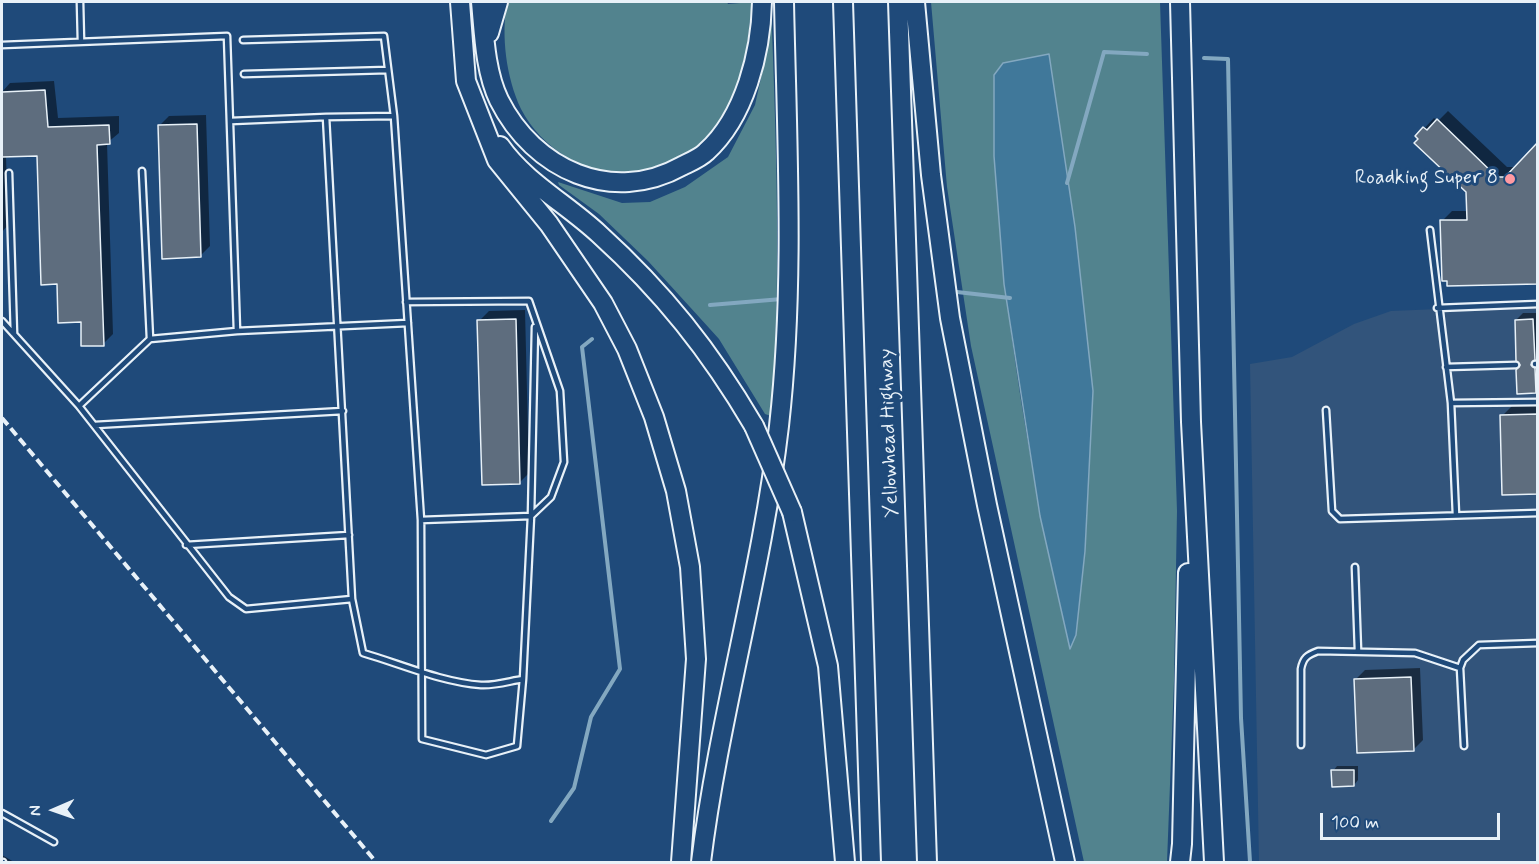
<!DOCTYPE html>
<style>
body{margin:0}
#map{position:relative;width:1539px;height:864px;overflow:hidden;background:#1f4a7a;font-family:Mynerve,sans-serif}
canvas{display:block}
.frame{position:absolute;inset:0;border:3px solid #e8f1f8;pointer-events:none}
.north{position:absolute;left:24px;top:780px;width:60px;height:60px;-webkit-text-stroke:4px #1f4a7a;paint-order:stroke;rotate:268deg;font-size:16px;font-weight:700;line-height:24px;text-align:center;color:#e8f1f8}
.north::after{content:'';display:block;margin:auto;width:21px;height:27px;background:#e8f1f8;clip-path:polygon(50% 0,100% 100%,50% 72%,0 100%)}
.scale{position:absolute;left:1320px;top:813px;width:180px;height:27px;box-sizing:border-box;border:3px solid #e8f1f8;border-top:0;padding-left:8px;font-size:18px;line-height:21px;white-space:nowrap;color:#e8f1f8;-webkit-text-stroke:4px #1f4a7a;paint-order:stroke}
</style>
<div id="map">
<canvas width="1539" height="864"></canvas>
<div class="frame"></div>
<div class="north">N</div>
<div class="scale">100 m</div>
</div>
<script>
const ctx = document.querySelector('canvas').getContext('2d');
ctx.lineJoin = 'round';
function fillPath(path, color) {
  ctx.fillStyle = color;
  ctx.fill(path, 'evenodd');
}
function trace(path, color, width, dash) {
  ctx.strokeStyle = color;
  ctx.lineWidth = width;
  ctx.lineCap = dash ? 'butt' : 'round';
  ctx.setLineDash(dash || []);
  ctx.stroke(path);
}
function drawText(font, color, halo, rows, align = 'center') {
  ctx.font = font + ' Mynerve,sans-serif';
  ctx.lineWidth = 6;
  ctx.setLineDash([]);
  ctx.textBaseline = 'middle';
  ctx.strokeStyle = halo;
  ctx.fillStyle = color;
  for (const [text, x, y, turn = 0] of rows) {
    ctx.save();
    ctx.translate(x, y);
    ctx.rotate((+turn || 0) * Math.PI / 180);
    ctx.textAlign = isNaN(turn) ? turn : align;
    if (halo) ctx.strokeText(text, 0, 0);
    ctx.fillText(text, 0, 0);
    ctx.restore();
  }
}
fillPath(new Path2D(`
 M1537,305V862H1259L1250,364L1292,357L1354,324L1391,311Z`), '#32547b');
fillPath(new Path2D(`
 M507,2H727L728,4L752,2C748,40 745,81 726,117C715,136 698,148 680,160C625,194 550,165 521,109C506,77 501,36 507,2Z
 M771,2C776,140 782,279 771,416L765,414L719,339L700,318L648,261L599,214L559,185L558,182L622,203L650,202L685,187L728,157L755,105L767,51V4Z
 M931,2H1160L1177,511L1174,681L1167,862H1084L971,346L947,187ZM994,75L1093,391L1085,551L1076,635L1070,648C1027,460 993,268 994,75Z`), '#52838e');
const water = new Path2D(`
 M1049,54L1075,227L1093,391L1085,551L1076,635L1070,649L1040,516L1004,284L994,156V75L1003,63Z`);
fillPath(water, '#40789a');
trace(water, '#83a8c0', 1.5);
fillPath(new Path2D(`
 M54,81L58,118L119,116V133L107,143L113,334L103,344L82,320L59,283L38,155L6,156L8,225L2,232V92L10,83Z
 M1448,111L1507,167H1516L1449,280L1442,221L1452,211H1468L1467,192L1417,136L1434,118L1438,121Z
 M206,115L210,246L200,256L159,126L169,116Z
 M525,310L529,473L519,483L479,321L489,311Z
 M1523,313H1538V389L1535,392L1522,365L1516,320Z
 M1538,405V492L1502,416L1512,406Z
 M1420,668L1423,740L1413,750L1355,680L1365,670Z
 M1337,766H1358V780L1354,785L1333,771Z
 M2,855L14,862H2Z`), '#0007');
trace(new Path2D(`
 M1204,58L1228,59L1241,718L1250,862
 M1067,183L1104,52L1147,54
 M957,292L1010,298
 M710,305L782,299
 M551,821L574,788L591,717L620,669L582,347L592,339`), '#83a8c0', 4);
const building = new Path2D(`
 M45,90L48,127L109,125L110,144L97,145L104,346H81V322L58,323L57,284L41,285L37,156L2,157V92Z
 M1437,119L1497,177H1505L1538,142V284L1447,286V281H1442L1440,220H1467L1466,192L1414,143L1418,139L1415,136L1423,127L1427,130Z
 M197,124L201,257L162,259L158,125Z
 M516,319L520,484L482,485L477,320Z
 M1533,319L1535,360L1531,365L1535,368L1536,393L1517,394L1516,370L1520,365L1516,361L1515,320Z
 M1538,414V494L1502,495L1500,415Z
 M1411,677L1414,751L1357,753L1354,679Z
 M1331,770H1354V786L1332,787Z`);
fillPath(building, '#5e6d7e');
trace(building, '#e8f1f8', 1.5);
const service = new Path2D(`
 M80,2L81,42
 M243,40L384,36L394,116
 M2,45L227,36L237,331L150,339L79,406L2,321
 M244,74L388,70
 M326,117L394,116L421,520
 M231,121L326,117L352,599
 M142,171L150,339
 M9,173L14,334
 M1430,230L1451,403
 M406,302L529,301L560,391L564,462L551,497L531,516
 M1437,308L1538,304
 M237,331L408,323
 M1535,364H1538
 M1446,367L1516,365
 M79,406L229,597L246,609L352,599L363,653C401,664 441,682 481,685C494,686 510,681 523,679L531,516L421,520L422,739L486,755L517,746L523,679
 M1326,410L1332,511L1340,519L1538,513
 M95,425L343,411
 M1456,515L1451,403L1538,402
 M531,516L535,327
 M186,545L349,535
 M1355,567L1358,651
 M1301,745V669C1303,658 1307,655 1318,651L1415,653L1460,668
 M1464,746L1460,668L1463,660L1479,645L1538,643
 M2,813L54,842
 M2,862H3`);
const motorway = new Path2D(`
 M460,2L466,81L497,160L549,224L603,303L627,349L654,417L676,491L690,567L696,659L681,862
 M481,2C484,33 485,71 499,100C534,170 612,205 682,166C690,162 700,158 706,152C745,117 761,52 762,2
 M843,2L871,862
 M898,2L927,862
 M915,2L931,175L950,318L987,505L1065,862
 M1180,2L1191,422L1214,862
 M489,33L498,2
 M500,146C525,182 567,204 599,234C663,292 710,351 754,426
 M792,512L828,666L845,862
 M701,862C719,716 762,573 779,426C795,285 787,143 784,2
 M1180,862L1182,844L1188,573`);
trace(service, '#e8f1f8', 9);
trace(motorway, '#e8f1f8', 22);
trace(service, '#1f4a7a', 4.5);
trace(motorway, '#1f4a7a', 18);
trace(new Path2D(`
 M2,418L376,862`), '#e8f1f8', 4, [9, 4.5]);
const motorwayBridge = new Path2D(`
 M754,426L792,512`);
trace(motorwayBridge, '#e8f1f8', 22, []);
trace(motorwayBridge, '#1f4a7a', 18);
for (const [x, y, r, color] of [
 [1510,179,6,"#ff9aa2"]
]) {
  const dot = new Path2D();
  dot.arc(x, y, r, 0, 2 * Math.PI);
  ctx.fillStyle = color;
  ctx.fill(dot);
  trace(dot, '#1f4a7a', 2);
}
drawText('20px', '#e8f1f8', '#1f4a7a', [
 ["Roadking Super 8",1498,179]
], 'right');
drawText('20px', '#e8f1f8', '#1f4a7a', [
 ["Yellowhead Highway",890,433,-92]
]);
</script>
